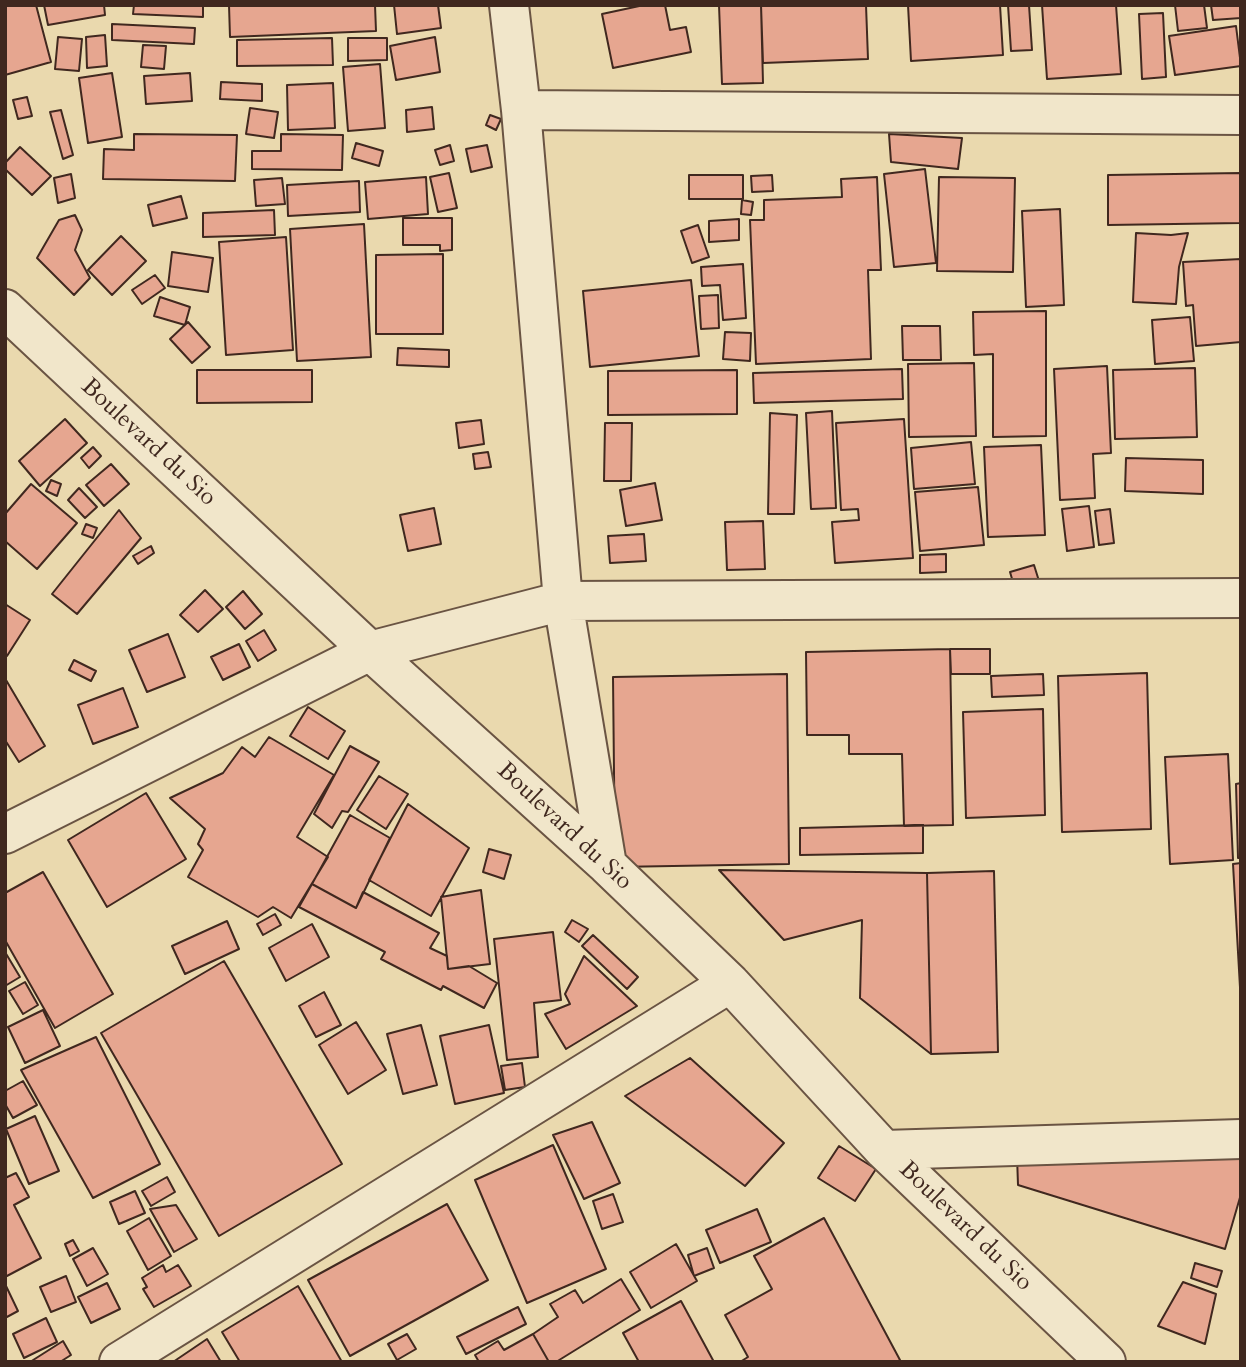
<!DOCTYPE html>
<style>
body{margin:0}
#map{position:relative;width:1246px;height:1367px;overflow:hidden;background:#ead9ae;font-family:Cardo,serif}
canvas{display:block}
.frame{position:absolute;inset:0;border:7px solid #40281f;pointer-events:none}
</style>
<div id="map">
<canvas width="1246" height="1367"></canvas>
<div class="frame"></div>
</div>
<script>
const ctx = document.querySelector('canvas').getContext('2d');
ctx.lineJoin = 'round';
function fillPath(path, color) {
  ctx.fillStyle = color;
  ctx.fill(path, 'evenodd');
}
function trace(path, color, width, dash) {
  ctx.strokeStyle = color;
  ctx.lineWidth = width;
  ctx.lineCap = dash ? 'butt' : 'round';
  ctx.setLineDash(dash || []);
  ctx.stroke(path);
}
function drawText(font, color, halo, rows, align = 'center') {
  ctx.font = font + ' Cardo,serif';
  ctx.lineWidth = 6;
  ctx.setLineDash([]);
  ctx.textBaseline = 'middle';
  ctx.strokeStyle = halo;
  ctx.fillStyle = color;
  for (const [text, x, y, turn = 0] of rows) {
    ctx.save();
    ctx.translate(x, y);
    ctx.rotate((+turn || 0) * Math.PI / 180);
    ctx.textAlign = isNaN(turn) ? turn : align;
    if (halo) ctx.strokeText(text, 0, 0);
    ctx.fillText(text, 0, 0);
    ctx.restore();
  }
}
const building = new Path2D(`
 M5,5H36L51,62L5,75Z
 M44,5H104L105,15L48,25Z
 M134,5H203V17L133,14Z
 M229,5H375L376,31L230,37Z
 M394,5H438L441,28L397,34Z
 M644,5H665L670,30L686,27L691,52L613,68L602,14Z
 M719,5H761L763,83L722,84Z
 M761,5H866L868,59L763,63Z
 M908,5H1000L1003,55L911,61Z
 M1008,5H1029L1032,50L1011,51Z
 M1042,5H1116L1121,74L1047,79Z
 M1175,5H1204L1207,28L1178,31Z
 M1211,5H1241V18L1213,20Z
 M1163,13L1166,77L1142,79L1139,14Z
 M112,24L195,28L194,44L112,40Z
 M1236,26L1241,66L1175,75L1169,36Z
 M105,35L107,66L87,68L86,37Z
 M58,37L82,39L79,71L55,69Z
 M435,37L440,72L396,80L390,46Z
 M332,38L333,65L237,66V40Z
 M348,38H387V60L348,61Z
 M143,45L166,46L164,69L141,67Z
 M380,64L385,128L348,131L343,67Z
 M112,73L122,137L88,143L79,78Z
 M190,73L192,101L146,104L144,76Z
 M221,82L262,84V101L220,99Z
 M333,83L335,128L288,130L287,85Z
 M27,97L32,116L18,119L13,100Z
 M432,107L434,129L407,132L406,110Z
 M250,108L278,112L274,138L246,134Z
 M61,110L73,155L63,159L50,112Z
 M490,115L501,119L496,130L486,125Z
 M134,134L237,135L235,181L103,179L104,149L134,150Z
 M281,134L343,135L342,170L252,169V151H281Z
 M889,134L962,138L958,169L891,162Z
 M356,143L383,151L379,166L352,158Z
 M450,145L454,161L440,165L435,150Z
 M487,145L492,167L471,172L466,149Z
 M20,147L51,176L32,195L5,169V163Z
 M925,169L936,263L894,267L884,174Z
 M449,173L457,208L438,212L430,177Z
 M1241,173V223L1108,225V175Z
 M71,174L75,198L58,203L54,178Z
 M689,175H743V199H689Z
 M772,175L773,191L752,192L751,176Z
 M426,177L428,214L368,219L365,182Z
 M877,177L881,270H868L871,359L756,364L750,220H764V200L842,197L841,179Z
 M939,177L1015,178L1013,272L937,271Z
 M282,178L285,204L256,206L254,180Z
 M359,181L360,212L288,216L287,185Z
 M181,196L187,218L153,226L148,205Z
 M742,200L753,202L751,215L741,214Z
 M1060,209L1064,305L1026,307L1022,211Z
 M274,210L275,235L203,237V213Z
 M75,215L82,230L75,250L90,278L74,295L37,258L59,220Z
 M403,218H452V250L440,251V245H403Z
 M739,219V240L709,242V221Z
 M364,224L371,357L297,361L290,229Z
 M698,225L709,257L692,263L681,231Z
 M1136,233L1171,235L1188,233L1179,267L1176,304L1133,302Z
 M121,236L146,261L112,295L88,270Z
 M286,237L293,350L226,355L219,242Z
 M172,252L213,258L208,292L168,286Z
 M443,254V334H376V255Z
 M1241,259V342L1196,346L1193,305L1186,306L1183,262Z
 M743,264L746,318L723,320L720,285L702,286L701,267Z
 M155,275L165,288L142,304L132,290Z
 M691,280L699,356L590,367L583,291Z
 M718,295L719,328L701,329L699,296Z
 M160,297L190,307L185,325L154,316Z
 M1046,311V436L993,437V354L974,355L973,312Z
 M1190,317L1194,361L1155,364L1152,320Z
 M188,322L210,347L192,363L170,339Z
 M902,326H940L941,360H903Z
 M725,332L751,333L750,361L723,359Z
 M398,348L449,350V367L397,365Z
 M974,363L976,436L909,437L908,364Z
 M1107,366L1111,453L1093,454L1095,498L1060,500L1054,369Z
 M1195,368L1197,437L1115,439L1113,370Z
 M902,369L903,399L754,403L753,373Z
 M197,370H312V402L197,403Z
 M737,370V414L608,415V371Z
 M832,411L836,508L811,509L806,413Z
 M770,413L797,415L794,514H768Z
 M65,419L87,443L40,486L19,461Z
 M904,419L913,558L835,563L832,522L859,520L858,509L841,510L836,423Z
 M481,420L484,444L459,448L456,423Z
 M605,423H632L631,481H604Z
 M971,442L975,484L914,489L911,448Z
 M1041,445L1045,535L988,537L984,447Z
 M93,447L101,456L89,468L81,458Z
 M488,452L491,467L475,469L473,454Z
 M1126,458L1203,460V494L1125,491Z
 M111,464L129,484L104,506L86,485Z
 M51,480L61,484L57,496L46,491Z
 M655,483L662,520L626,526L620,490Z
 M31,484L77,523L37,569L5,541V514Z
 M978,487L984,545L920,551L915,492Z
 M79,488L97,507L85,518L68,500Z
 M1089,506L1094,547L1067,551L1062,509Z
 M434,508L441,544L408,551L400,515Z
 M1110,509L1114,543L1099,545L1095,511Z
 M119,510L141,538L77,614L52,594Z
 M763,521L765,569L727,570L725,522Z
 M86,524L97,528L93,538L82,534Z
 M644,534L646,561L610,563L608,536Z
 M151,546L154,553L138,564L133,556Z
 M946,554V572L920,573V555Z
 M1034,565L1039,581L1015,589L1010,572Z
 M205,590L223,609L198,632L180,615Z
 M243,591L262,614L245,629L226,607Z
 M5,604L30,620L7,656L5,655Z
 M264,630L276,650L258,661L246,641Z
 M168,634L185,677L147,692L129,650Z
 M239,644L250,667L223,680L211,657Z
 M950,649H990V674H951Z
 M950,649L953,825L904,826L902,754H849V735H807L806,652Z
 M74,660L96,671L91,681L69,670Z
 M1147,673L1151,829L1062,832L1058,676Z
 M787,674L789,864L615,867L613,677Z
 M1043,674L1044,695L992,697L991,676Z
 M6,680L45,746L19,762L5,740Z
 M123,688L138,727L93,744L78,705Z
 M308,707L345,731L328,759L290,736Z
 M1043,709L1045,815L966,818L963,712Z
 M269,737L334,775L297,837L328,857L291,918L273,907L258,917L188,877L203,850L198,844L205,829L170,798L223,773L242,747L255,757Z
 M350,746L379,762L348,812L342,811L332,828L314,814Z
 M1228,754L1233,860L1170,864L1165,757Z
 M379,776L408,794L386,829L357,810Z
 M1241,783V858H1238L1236,784Z
 M146,793L186,859L107,907L68,840Z
 M408,804L469,848L431,916L369,880Z
 M350,815L390,838L356,908L312,884Z
 M923,825V853L800,855V828Z
 M489,849L511,855L504,879L483,872Z
 M1241,863V1005L1233,864Z
 M719,870L927,873L931,1054L860,998L862,920L784,940Z
 M994,871L998,1052L931,1054L927,873Z
 M43,872L113,994L55,1028L5,940V893Z
 M312,884L356,908L363,892L439,933L430,948L447,956L448,969L469,966L497,983L484,1008L443,986L441,990L381,959L385,952L299,907Z
 M481,890L490,964L448,969L441,897Z
 M275,914L281,925L263,935L257,924Z
 M572,920L588,929L579,942L565,932Z
 M227,921L239,949L185,974L172,946Z
 M312,924L329,957L286,981L269,948Z
 M553,932L561,1000L534,1003L538,1057L507,1060L494,939Z
 M593,935L638,977L627,989L582,946Z
 M5,952L20,977L5,986Z
 M584,956L637,1006L566,1049L545,1014L570,1004L565,994Z
 M224,961L342,1164L219,1236L101,1033Z
 M25,982L38,1005L23,1014L9,991Z
 M324,992L341,1025L316,1037L299,1006Z
 M43,1010L60,1046L25,1063L8,1027Z
 M356,1022L386,1070L348,1094L319,1045Z
 M421,1025L437,1085L403,1094L387,1034Z
 M489,1025L504,1093L455,1104L440,1036Z
 M96,1037L160,1164L93,1198L21,1070Z
 M690,1058L784,1143L745,1186L625,1096Z
 M522,1063L525,1087L505,1090L501,1066Z
 M23,1081L37,1105L13,1118L5,1104V1091Z
 M35,1116L59,1171L29,1184L6,1129Z
 M592,1122L620,1183L584,1199L553,1135Z
 M553,1145L606,1269L527,1303L475,1180Z
 M839,1146L876,1169L855,1201L818,1178Z
 M1017,1156L1241,1157V1194L1225,1249L1018,1185Z
 M16,1173L29,1197L14,1205L41,1258L5,1277V1178Z
 M167,1177L175,1192L151,1206L142,1191Z
 M135,1191L145,1213L119,1224L110,1202Z
 M613,1194L623,1222L602,1229L593,1201Z
 M447,1204L488,1280L350,1356L308,1280Z
 M176,1205L197,1239L174,1252L150,1209Z
 M757,1209L771,1242L720,1263L706,1230Z
 M149,1218L171,1256L148,1270L127,1231Z
 M824,1218L900,1360L897,1362H740L748,1357L725,1315L772,1289L754,1256Z
 M73,1240L79,1251L70,1256L65,1244Z
 M676,1244L697,1281L651,1308L630,1272Z
 M93,1248L108,1274L87,1286L73,1259Z
 M707,1248L714,1268L694,1276L688,1255Z
 M1195,1263L1222,1271L1217,1287L1191,1278Z
 M163,1265L166,1272L178,1265L191,1286L154,1307L143,1289L147,1287L142,1278Z
 M66,1276L76,1302L51,1312L40,1287Z
 M621,1279L640,1310L556,1362H549L533,1334L558,1317L550,1304L575,1290L583,1303Z
 M1183,1282L1216,1294L1205,1344L1158,1326Z
 M107,1283L120,1309L91,1323L78,1297Z
 M6,1286L18,1311L5,1318V1287Z
 M298,1286L342,1362H240L222,1332Z
 M681,1301L714,1362H639L623,1333Z
 M518,1307L526,1324L466,1354L457,1337Z
 M46,1318L57,1342L24,1358L13,1334Z
 M407,1334L416,1349L397,1360L388,1344Z
 M533,1334L549,1362H479L475,1355L498,1341L504,1350Z
 M207,1339L221,1362H173Z
 M63,1341L71,1355L60,1362H30Z`);
fillPath(building, '#e6a690');
trace(building, '#40281f', 2);
const minor = new Path2D(`
 M509,5L521,110L563,601L607,865
 M521,110L1241,115
 M5,309L370,651L607,865L730,983L884,1150L1106,1362
 M5,834L370,651L563,601L1241,598
 M884,1150L1241,1139
 M119,1362L730,983`);
trace(minor, '#6a5443', 42);
trace(minor, '#f1e6ca', 38);
drawText('24px', '#40281f', '#f1e6ca', [
 ["Boulevard du Sio",148,443,43],
 ["Boulevard du Sio",564,827,43],
 ["Boulevard du Sio",965,1227,44]
]);
</script>
